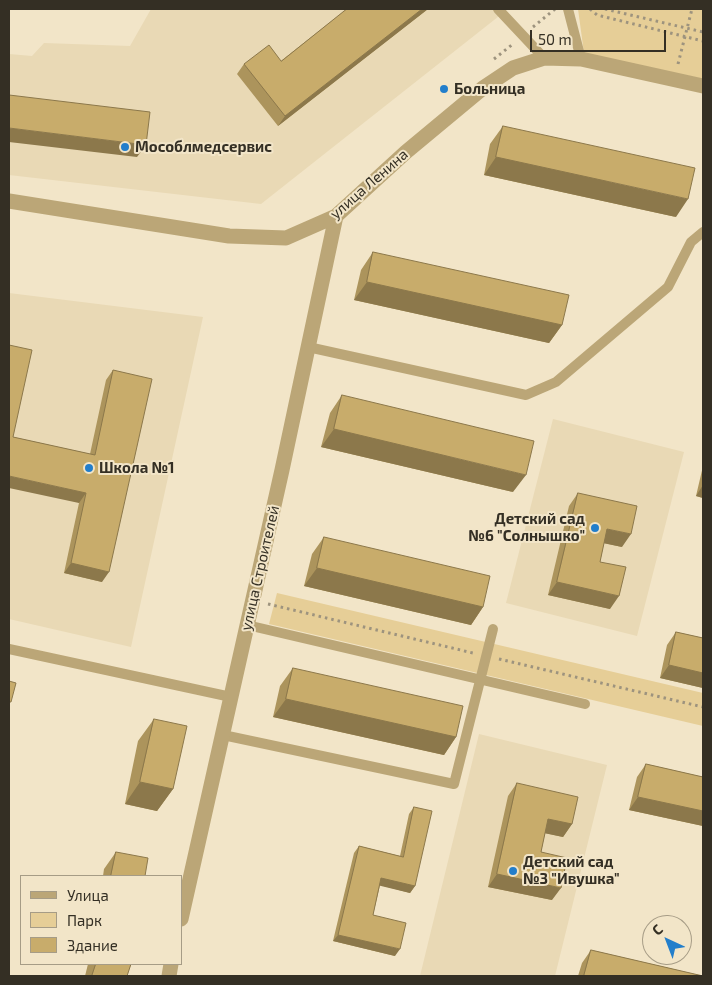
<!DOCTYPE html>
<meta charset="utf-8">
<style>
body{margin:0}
#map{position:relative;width:712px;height:985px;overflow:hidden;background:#f2e5c8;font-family:"Exo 2",sans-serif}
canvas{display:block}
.frame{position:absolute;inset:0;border:10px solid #342f24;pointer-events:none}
.legend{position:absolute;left:20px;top:875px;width:162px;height:90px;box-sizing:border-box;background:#f2e5c8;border:1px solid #a69c86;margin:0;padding:6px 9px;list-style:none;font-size:15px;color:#342f24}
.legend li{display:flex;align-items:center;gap:10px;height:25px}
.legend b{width:25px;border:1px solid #a69c86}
.north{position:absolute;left:642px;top:915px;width:50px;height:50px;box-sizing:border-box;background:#f2e5c8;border:1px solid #a69c86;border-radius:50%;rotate:317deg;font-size:14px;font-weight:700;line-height:20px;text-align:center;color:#342f24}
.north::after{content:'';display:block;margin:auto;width:18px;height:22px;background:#227ecb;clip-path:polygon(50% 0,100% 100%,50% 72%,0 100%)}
.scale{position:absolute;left:530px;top:30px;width:136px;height:22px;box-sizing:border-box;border:2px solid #342f24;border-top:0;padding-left:6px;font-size:15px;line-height:18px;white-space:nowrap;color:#342f24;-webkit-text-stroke:4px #f2e5c8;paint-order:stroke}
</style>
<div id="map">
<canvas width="712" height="985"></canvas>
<div class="frame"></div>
<ul class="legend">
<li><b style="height:6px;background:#bba677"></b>Улица</li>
<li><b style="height:14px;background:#e6ce97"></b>Парк</li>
<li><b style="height:14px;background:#c8ac6b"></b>Здание</li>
</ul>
<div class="north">С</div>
<div class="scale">50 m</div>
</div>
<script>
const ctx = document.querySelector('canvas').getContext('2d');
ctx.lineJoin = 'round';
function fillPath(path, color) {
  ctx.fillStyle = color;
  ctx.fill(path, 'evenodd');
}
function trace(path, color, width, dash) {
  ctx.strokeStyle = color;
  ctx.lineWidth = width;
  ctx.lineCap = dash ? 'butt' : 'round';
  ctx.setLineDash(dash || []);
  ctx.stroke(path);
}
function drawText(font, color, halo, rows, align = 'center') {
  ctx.font = font + ' "Exo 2",sans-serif';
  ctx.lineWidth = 4;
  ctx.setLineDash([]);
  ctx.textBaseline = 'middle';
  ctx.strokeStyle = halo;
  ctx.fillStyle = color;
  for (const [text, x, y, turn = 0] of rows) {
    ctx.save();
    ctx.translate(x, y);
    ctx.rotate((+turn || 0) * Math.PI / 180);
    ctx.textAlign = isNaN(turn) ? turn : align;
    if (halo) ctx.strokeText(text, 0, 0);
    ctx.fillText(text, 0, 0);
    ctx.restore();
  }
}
fillPath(new Path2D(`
 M151,9H508L261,204L9,175V54L32,56L44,43L130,46Z
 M9,293L203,317L131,647L9,619Z
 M553,419L684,452L637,636L506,603Z
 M479,734L607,765L555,976H420Z`), '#e9d9b5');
fillPath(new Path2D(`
 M578,9H703V79L584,53Z
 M277,593L703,693V726L269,624Z`), '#e6ce97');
trace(new Path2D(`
 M590,9L597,15L703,41
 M605,9L703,32
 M533,27L555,9
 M494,59L513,44
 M678,64L692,9
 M268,604L473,653
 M499,659L703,707`), '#9d937e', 3, [2.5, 4]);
trace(new Path2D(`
 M498,9L544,58
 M568,9L581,59
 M308,347L526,395L556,382L668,287L691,242L703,232
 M247,625L585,704
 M9,649L231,697
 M223,735L454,784L493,629`), '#bba677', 10);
trace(new Path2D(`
 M9,201L229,236L286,238L336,216L406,152L483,88L513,68L544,58L581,59L703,86
 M181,919L282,470L336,216
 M169,976L171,964`), '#bba677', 15);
fillPath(new Path2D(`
 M347,9H428L278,126L237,74L244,64L281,61Z
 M503,126L676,217L484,175L490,144Z
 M373,252L562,325L549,343L354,300L361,270Z
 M113,370L102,582L64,573L79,503L13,437L90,454L106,380Z
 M342,395L513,492L321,447L330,413Z
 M703,466V498L696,496Z
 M578,493L622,547L604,543L600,562L610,609L548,595L569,506Z
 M324,537L483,607L471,625L304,586L312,554Z
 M676,632L703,638V688L660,678L667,645Z
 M293,668L456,737L444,755L273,717L280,686Z
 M154,719L173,789L157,811L125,804L138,741Z
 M646,764L703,777V826L629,810L637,777Z
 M517,783L572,824L563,837L545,833L541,852L552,900L488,887L508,796Z
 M414,807L415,886L410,893L380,885L373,915L395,956L333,941L354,853L359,846L400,856L409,814Z
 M116,852L145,876H103L104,869Z
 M591,950L703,976H578L582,963Z
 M88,964H131L127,976H85Z`), '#ac945c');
fillPath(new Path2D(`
 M422,9H428L278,126L285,116Z
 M9,128L146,145L137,157L9,142Z
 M496,157L688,199L676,217L484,175Z
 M367,282L562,325L549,343L354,300Z
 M334,429L526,475L513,492L321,447Z
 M9,476L86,493L79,503L9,488Z
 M703,485V498L696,496Z
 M607,529L631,534L622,547L598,542Z
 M71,563L109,572L102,582L64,573Z
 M317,568L483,607L471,625L304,586Z
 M557,582L619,596L610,609L548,595Z
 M669,665L703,673V688L660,678Z
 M286,699L456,737L444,755L273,717Z
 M140,782L173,789L157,811L125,804Z
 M638,797L703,811V826L629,810Z
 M548,819L572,824L563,837L539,832Z
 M497,874L561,888L552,900L488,887Z
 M381,878L415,886L410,893L377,885Z
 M338,935L400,949L395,956L333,941Z`), '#8c784b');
const building = new Path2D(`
 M347,9H422L285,116L244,64L269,45L281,61Z
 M9,95L150,112L146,145L9,128Z
 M503,126L695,168L688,199L496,157Z
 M373,252L569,295L562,325L367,282Z
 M9,345L32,350L13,437L95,455L113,370L152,379L109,572L71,563L86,493L9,476Z
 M342,395L534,441L526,475L334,429Z
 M578,493L637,506L631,534L607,529L600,562L626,567L619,596L557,582Z
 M324,537L490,576L483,607L317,568Z
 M676,632L703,638V673L669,665Z
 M293,668L463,706L456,737L286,699Z
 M9,681L16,683L11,702H9Z
 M154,719L187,726L173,789L140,782Z
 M646,764L703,777V811L638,797Z
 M517,783L578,797L572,824L548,819L541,852L567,858L561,888L497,874Z
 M414,807L432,811L415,886L381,878L373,915L406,923L400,949L338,935L359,846L403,857Z
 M116,852L148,858L145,876H111Z
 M591,950L703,976H584Z
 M96,964H131L127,976H92Z`);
fillPath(building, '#c8ac6b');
trace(building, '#8c784b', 1);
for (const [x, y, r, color] of [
 [444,89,5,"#227ecb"],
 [125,147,5,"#227ecb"],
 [89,468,5,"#227ecb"],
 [595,528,5,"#227ecb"],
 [513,871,5,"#227ecb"]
]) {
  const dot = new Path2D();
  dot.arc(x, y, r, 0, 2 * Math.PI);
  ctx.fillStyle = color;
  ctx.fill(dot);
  trace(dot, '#f2e5c8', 2);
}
drawText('bold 15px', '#342f24', '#f2e5c8', [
 ["Больница",454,89],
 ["Мособлмедсервис",135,147],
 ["Школа №1",99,468],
 ["Детский сад",585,519,"right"],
 ["№6 \"Солнышко\"",585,536,"right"],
 ["Детский сад",523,862],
 ["№3 \"Ивушка\"",523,879]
], 'left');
drawText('15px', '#342f24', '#f2e5c8', [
 ["улица Ленина",369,184,-41],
 ["улица Строителей",260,568,-77]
]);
</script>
